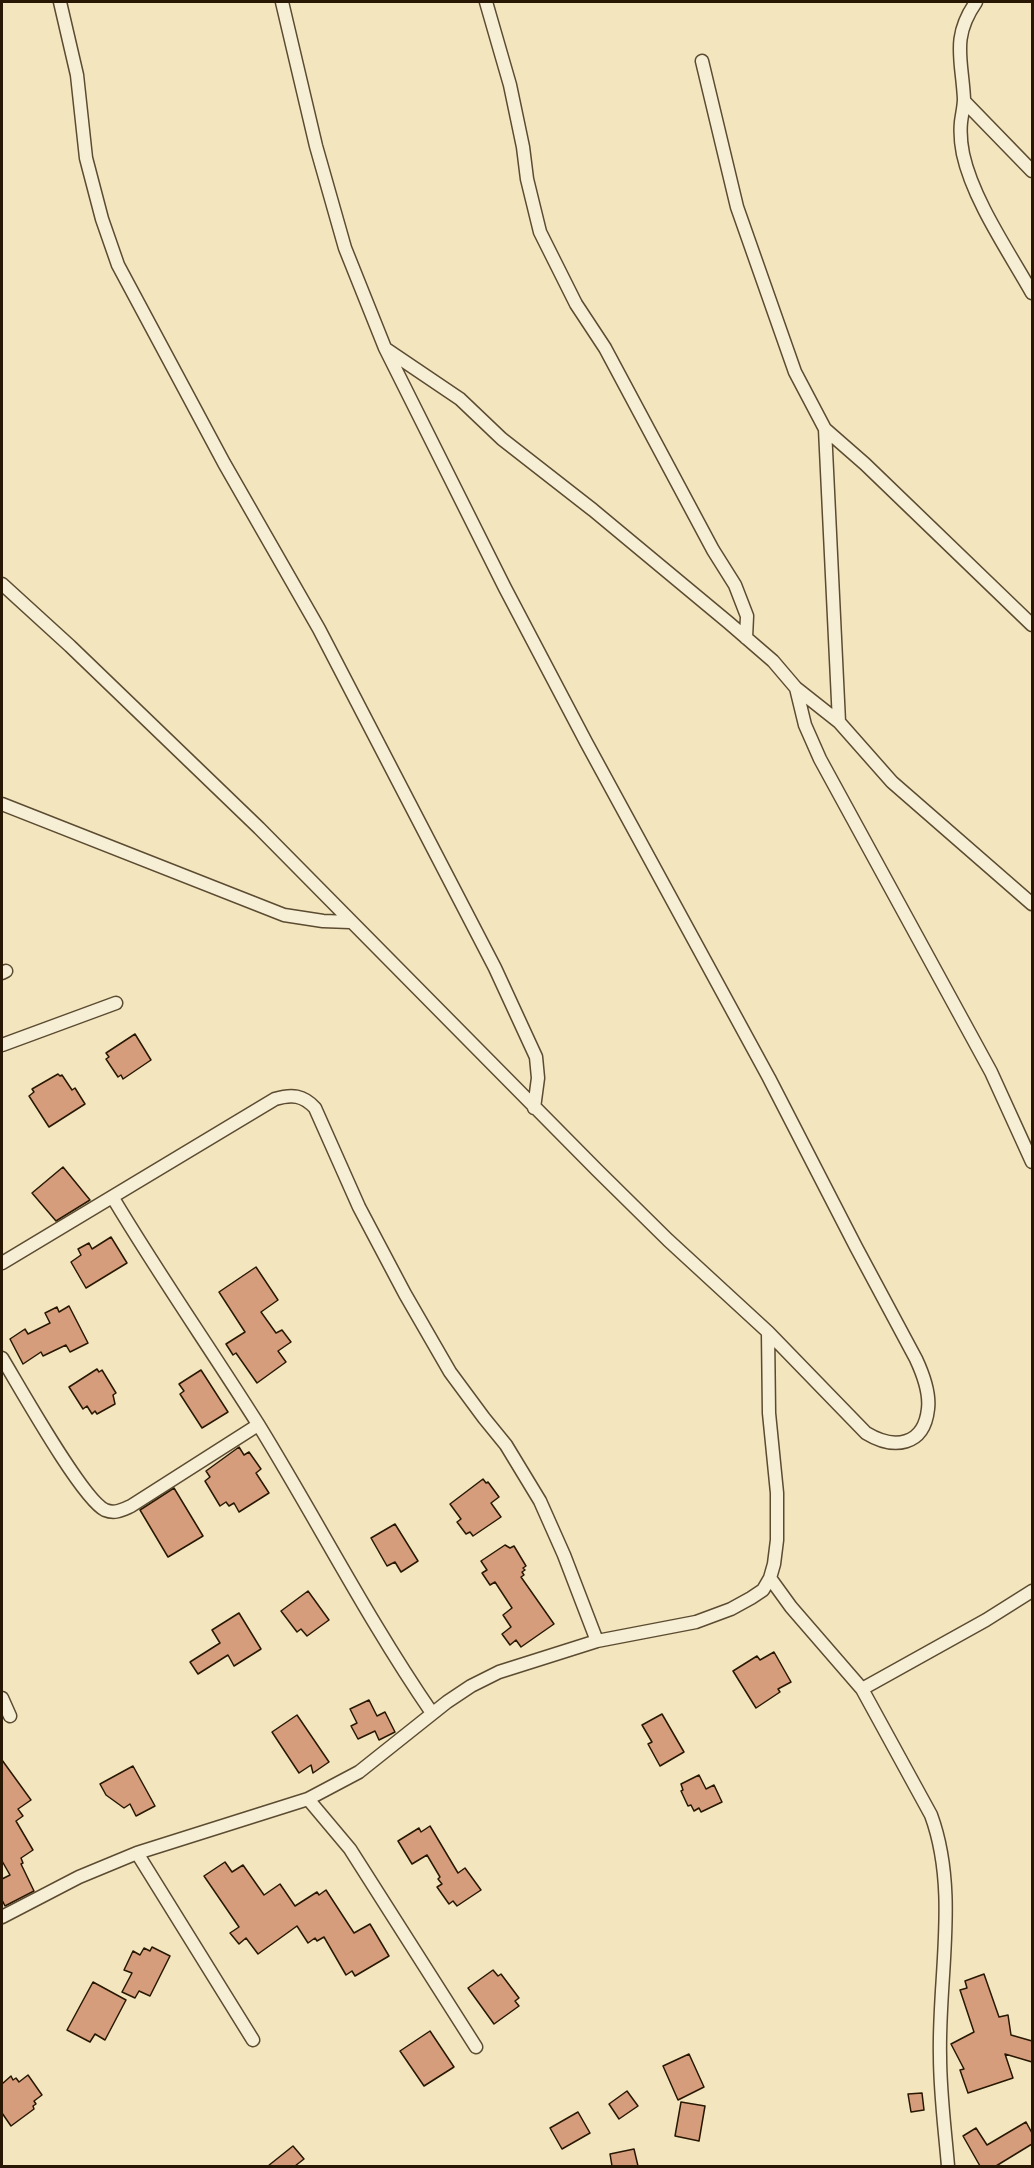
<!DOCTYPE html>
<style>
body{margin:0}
#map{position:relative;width:1034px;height:2168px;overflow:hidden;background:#f3e6be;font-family:"IM FELL French Canon",serif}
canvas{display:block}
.frame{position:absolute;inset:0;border:3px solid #281702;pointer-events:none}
</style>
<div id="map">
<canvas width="1034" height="2168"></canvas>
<div class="frame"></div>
</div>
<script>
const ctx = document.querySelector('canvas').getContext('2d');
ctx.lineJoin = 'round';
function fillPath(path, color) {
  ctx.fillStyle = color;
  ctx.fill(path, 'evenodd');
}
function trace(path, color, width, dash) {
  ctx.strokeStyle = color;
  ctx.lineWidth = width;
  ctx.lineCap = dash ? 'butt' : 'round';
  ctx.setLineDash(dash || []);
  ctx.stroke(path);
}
const building = new Path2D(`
 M135,1034L151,1060L123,1079L121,1075L118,1077L106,1059L109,1057L106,1053Z
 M58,1074L60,1076L62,1075L72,1090L75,1088L85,1104L49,1127L29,1096L34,1092L32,1089Z
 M63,1167L90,1200L56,1221L32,1193Z
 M111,1237L127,1263L86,1288L71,1262L81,1255L78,1249L89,1243L92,1249Z
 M256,1267L278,1300L261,1312L276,1333L282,1330L291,1342L278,1351L286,1362L257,1383L236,1353L233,1355L226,1344L245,1332L219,1292Z
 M69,1306L88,1343L70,1352L66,1345L43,1356L41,1352L23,1364L10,1339L25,1329L28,1334L50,1323L45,1313L57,1307L59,1312Z
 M97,1369L99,1372L102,1370L116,1393L113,1395L115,1404L97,1414L95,1411L92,1414L87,1406L83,1409L69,1387Z
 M201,1370L228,1412L202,1428L180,1394L184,1391L179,1384Z
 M239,1447L244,1455L249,1452L261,1469L256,1473L269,1493L239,1512L234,1503L229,1506L226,1502L220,1506L205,1481L210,1477L206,1471Z
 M483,1479L486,1483L488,1482L499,1497L491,1503L501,1517L473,1536L470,1532L466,1534L457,1522L461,1519L450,1504Z
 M174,1488L203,1536L168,1557L140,1510Z
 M395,1524L418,1561L401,1572L395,1562L387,1566L371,1538Z
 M505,1545L510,1548L514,1546L526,1566L523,1568L525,1570L522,1572L524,1575L521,1577L554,1624L521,1647L516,1640L510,1645L502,1634L511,1627L503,1615L512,1608L495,1582L490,1585L482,1573L487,1570L481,1561Z
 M308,1591L329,1620L307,1636L301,1629L297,1632L281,1611Z
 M239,1613L261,1649L234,1666L228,1655L198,1674L190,1662L220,1643L212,1630Z
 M774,1652L791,1682L778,1689L780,1692L756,1708L733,1671L757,1656L760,1660Z
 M369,1700L377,1716L385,1712L395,1732L379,1740L375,1731L358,1739L351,1726L357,1723L350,1709Z
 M662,1714L684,1752L660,1766L648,1744L652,1742L642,1725Z
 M297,1715L329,1762L313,1773L311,1765L299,1773L272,1732Z
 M2,1760L31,1800L18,1809L23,1816L16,1821L33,1850L21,1858L23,1863L21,1864L34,1891L5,1906L2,1900V1879L10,1875L2,1861Z
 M133,1766L155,1806L136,1816L130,1804L124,1808L106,1795L100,1784Z
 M699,1775L706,1789L714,1785L722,1802L701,1812L699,1808L694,1811L691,1805L688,1806L681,1791L683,1790L681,1784Z
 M430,1826L458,1873L465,1868L481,1890L457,1906L453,1901L449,1904L437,1887L442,1884L438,1879L440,1877L427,1855L412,1864L398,1841L419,1828L421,1832Z
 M225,1862L232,1872L243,1865L264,1895L280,1884L295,1906L317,1892L319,1895L326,1890L354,1933L370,1924L389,1956L355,1976L352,1971L346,1975L324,1937L317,1941L315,1938L308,1943L297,1926L258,1954L246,1938L239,1944L230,1933L239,1927L204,1876Z
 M152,1947L170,1956L150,1996L139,1991L135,1998L122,1992L132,1973L124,1970L133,1951L140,1955L144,1948L150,1951Z
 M493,1970L498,1976L501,1974L519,1998L515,2001L519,2006L494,2024L468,1988Z
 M984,1974L999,2017L1008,2015L1011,2035L1032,2041V2062L1005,2054L1013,2078L968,2093L960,2070L964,2069L951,2044L974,2032L960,1990L967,1988L965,1981Z
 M93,1982L126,2000L105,2040L95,2034L90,2042L67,2030Z
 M430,2031L454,2067L424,2086L400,2051Z
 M689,2054L704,2087L678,2100L663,2066Z
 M28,2075L42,2095L34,2101L36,2104L33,2106L34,2109L11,2126L2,2113V2084L11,2076L13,2080L16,2078L19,2082Z
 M627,2091L638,2106L619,2119L609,2104Z
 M922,2093L924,2110L911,2112L908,2094Z
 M681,2102L705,2106L699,2141L675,2136Z
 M578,2112L590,2133L562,2149L550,2128Z
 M1026,2122L1032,2133V2144L996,2166H980L963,2136L976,2128L987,2145Z
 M293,2146L304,2159L295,2166H268Z
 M634,2149L638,2166H612L610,2154Z`);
fillPath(building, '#d59d7b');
trace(building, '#281702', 1.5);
const street = new Path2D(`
 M60,2L77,75L86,158L102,219L118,265L224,463L319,629L495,968L536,1057L538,1078L534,1108
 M486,2L510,85L523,147L527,179L540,232L576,304L605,348L713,550L735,585L747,616L746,638
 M976,2C951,38 962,59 964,99C964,106 962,114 961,122C960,132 961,144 963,154C973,200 1009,252 1032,293
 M702,61L737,207L795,372L825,429L839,722
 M964,101L1032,171
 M386,349L460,399L502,439L593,510L729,623L773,661L796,688L839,722L892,782L1032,904
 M825,429L865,464L1032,625
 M2,584L70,646L259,828L597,1170L668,1240L768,1332L866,1433C894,1450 924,1446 928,1409C930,1393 923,1374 916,1359L856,1247L769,1078L586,742L505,588L385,348L345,248L316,146L282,2
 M796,688L805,725L820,759L991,1072L1032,1162
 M2,804L284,915L323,921L350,922
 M2,973L6,971
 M2,1045L116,1003
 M113,1198C159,1275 210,1348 258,1424C317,1520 368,1620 432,1713
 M2,1263L275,1099C292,1094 303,1095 315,1108L359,1207L405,1294L450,1372L484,1418L506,1445L540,1501L564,1555L597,1641
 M2,1358C19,1386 82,1499 105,1510C115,1514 122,1510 131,1506L258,1425
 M770,1578L791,1607L862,1689L931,1815C959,1891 938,1977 940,2056C940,2093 945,2130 948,2166
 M862,1689L986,1620L1032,1591
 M2,1698L10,1716
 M308,1799L350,1849L476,2047
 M137,1853L253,2040
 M2,1917L79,1877L137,1853L308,1799L359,1772L447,1702L471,1686L499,1672L597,1641L696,1622L731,1609L751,1598L763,1590L770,1578L774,1564L777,1540V1493L769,1413L768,1332`);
trace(street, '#5b4b31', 15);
trace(street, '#f7efd5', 12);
</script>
